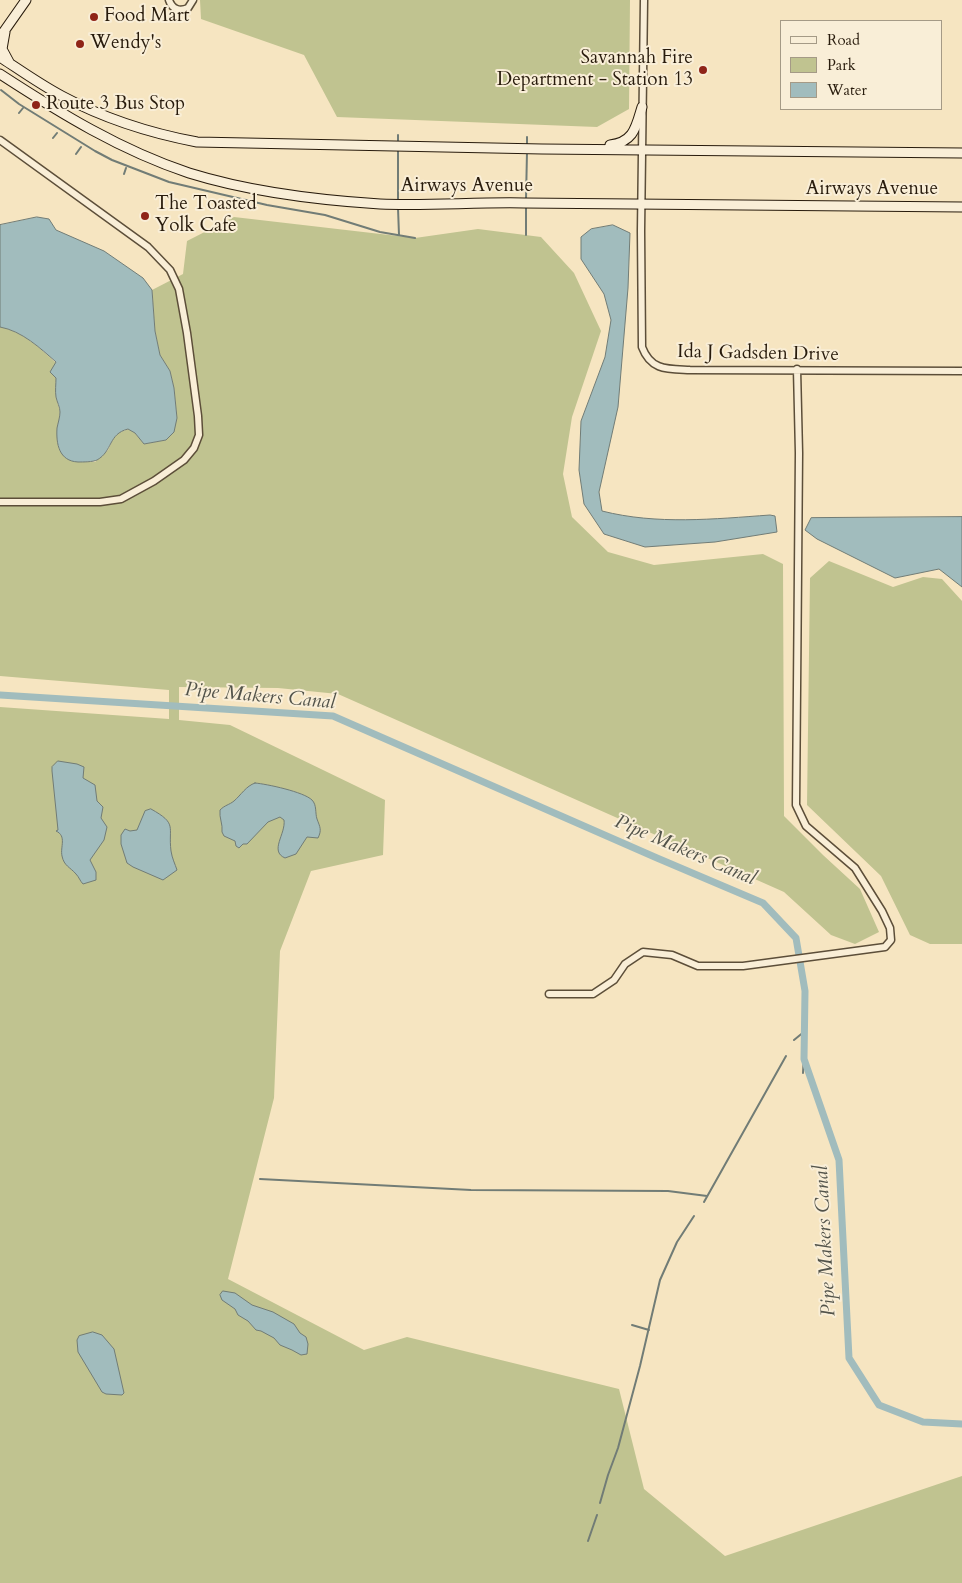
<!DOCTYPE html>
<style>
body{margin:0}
#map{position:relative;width:962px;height:1583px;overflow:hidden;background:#f6e5c1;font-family:Cardo,serif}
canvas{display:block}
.legend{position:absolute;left:780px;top:20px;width:162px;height:90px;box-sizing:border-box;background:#f9eed7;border:1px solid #a59a86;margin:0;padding:6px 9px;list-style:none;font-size:15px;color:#281b0c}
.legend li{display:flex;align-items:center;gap:10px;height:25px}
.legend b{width:25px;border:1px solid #a59a86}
</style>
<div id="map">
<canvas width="962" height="1583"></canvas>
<ul class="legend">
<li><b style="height:6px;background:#f9eed7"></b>Road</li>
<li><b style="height:14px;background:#c0c390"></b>Park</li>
<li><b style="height:14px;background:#a1bcbd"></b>Water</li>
</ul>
</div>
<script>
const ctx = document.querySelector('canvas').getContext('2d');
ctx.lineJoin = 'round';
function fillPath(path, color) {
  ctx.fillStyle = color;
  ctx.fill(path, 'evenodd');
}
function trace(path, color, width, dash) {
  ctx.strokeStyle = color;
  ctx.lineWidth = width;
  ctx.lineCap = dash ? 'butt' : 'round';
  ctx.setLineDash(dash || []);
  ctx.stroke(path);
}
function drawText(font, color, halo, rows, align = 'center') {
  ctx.font = font + ' Cardo,serif';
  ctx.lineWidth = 4;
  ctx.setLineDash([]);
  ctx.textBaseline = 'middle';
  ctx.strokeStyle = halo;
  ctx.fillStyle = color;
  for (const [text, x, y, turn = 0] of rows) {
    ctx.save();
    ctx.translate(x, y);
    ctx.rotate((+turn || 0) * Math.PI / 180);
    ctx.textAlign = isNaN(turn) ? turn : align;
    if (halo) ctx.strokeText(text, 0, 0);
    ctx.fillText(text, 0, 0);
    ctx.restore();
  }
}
fillPath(new Path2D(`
 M200,0H630L629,109L597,127L337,117L304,55L201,19Z
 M234,217L415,238L478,229L541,237L574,273L601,331L572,417L563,474L572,517L608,552L654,565L763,554L783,564L784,816L823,855L860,889L879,932L855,944L831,935L784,892L338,694L278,688L179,687V720L230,725L385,800L383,855L311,871L280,951L274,1098L228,1279L364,1350L407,1337L619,1389L644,1489L725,1556L962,1476V1583H0V707L169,719V690L0,676V327C22,331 40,348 56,363V397L60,412L57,439L59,449L80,462H95L108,450L114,437L120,432L129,429L135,433L144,444L166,440L177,418L174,388L170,371L160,355L155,331L152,290L183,274L187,241Z
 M829,561L893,587L923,577L942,579L962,601V944H930L910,935L881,876L807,805L810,578Z`), '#c0c390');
const water = new Path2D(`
 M37,217L49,219L56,230L104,251L143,278L152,290L155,331L160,355L170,371L174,388L177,418L174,432L166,440L144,444L135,433L128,429C108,434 113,451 97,460C93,462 83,462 78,462C59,461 56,444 57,428C58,423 60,417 60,412C60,407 57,402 56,397C55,391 56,384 56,378L50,372L56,362C40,348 22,331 0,327V225Z
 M613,225L630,233L628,288L618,407L599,492L602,511C657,525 714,519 770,515L775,516L777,532L715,542L645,547L604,534L584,504L579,470L581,421L605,357L611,320L604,294L581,259V237L591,229Z
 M962,517V587L939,569L895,578L817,539L805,530L811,518Z
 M58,761L77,764L84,767L83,778L95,785L97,801L103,807L101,818L107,827L104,840L90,860L96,872V880L83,884C80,881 79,877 76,874C70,867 64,866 62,856C60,847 67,836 56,831L58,830L52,771V767Z
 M255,783C267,784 304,792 312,800C317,805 315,813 317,819C320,827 322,830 318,838L307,837L296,854L285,858C269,851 286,834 284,820L280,817L268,822L247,844H243L239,848L236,846L235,841L224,836L222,832C223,824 219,818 220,810C225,805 229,805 234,801C241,795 246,786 255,783Z
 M151,809C178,824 168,826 171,851C172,858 175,864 177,870L163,880L133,867L127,863L121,844V835L125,829L130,831L137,830L145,811Z
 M223,1291L235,1293L252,1305L273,1312L294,1324L300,1333L306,1337L308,1344L307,1354L301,1355L292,1350L280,1345L274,1338L261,1331L256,1330L248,1321L238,1315L235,1309L222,1300L220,1295Z
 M93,1332L102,1335L114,1349L124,1393L122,1395L106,1394L102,1392L78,1352L77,1340L79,1336Z`);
fillPath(water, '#a1bcbd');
trace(water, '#717c76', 1);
trace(new Path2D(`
 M1,90L19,104L95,151L112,160L169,182L267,205L325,215L380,232L415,238
 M19,113L23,108
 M53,138L57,133
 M398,143V135
 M527,147V137
 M76,154L81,147
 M124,174L126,168
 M526,199L527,152
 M398,200V150
 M398,208L399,235
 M526,235V207
 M794,1040L805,1031L803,1073
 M260,1179L471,1190L668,1191L707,1196
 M704,1202L786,1056
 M632,1325L649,1330
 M600,1503L608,1475L618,1448L640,1366L660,1280L677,1242L694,1216
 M588,1541L597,1515`), '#717c76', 2);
trace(new Path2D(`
 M0,695L333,716L657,858L763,903L796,938L805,991L804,1059L839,1160L849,1358L879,1405L923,1422L962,1424`), '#a1bcbd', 7);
const street = new Path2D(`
 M169,0C172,9 179,12 188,8L193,0
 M644,0L641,231L642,347C651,371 668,369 690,370L962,371
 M0,140L148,247L170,270L179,289L187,333L198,416L199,435L194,448L184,460L154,481L121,499L100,502H0
 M549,994H593L614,980L625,964L643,952L672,955L698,966H743L885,947L891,940L890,928L882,911L855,868L806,826L796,805L799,453L797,369`);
const secondary = new Path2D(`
 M5,32L2,49L9,62
 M0,37L26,0
 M0,57C20,70 41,85 62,96C105,119 149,133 197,142L542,149L962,153
 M0,74C60,113 120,150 189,173C250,192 316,200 380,204C428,206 476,202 524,203C670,205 816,207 962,207
 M610,145C634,142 636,127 642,107`);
trace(street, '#5c4e39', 9);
trace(secondary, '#281b0c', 11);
trace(street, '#f9eed7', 6);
trace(secondary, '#f9eed7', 9);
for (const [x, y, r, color] of [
 [94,17,5,"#8f2418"],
 [80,44,5,"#8f2418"],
 [703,70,5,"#8f2418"],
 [36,105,5,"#8f2418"],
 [145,216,5,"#8f2418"]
]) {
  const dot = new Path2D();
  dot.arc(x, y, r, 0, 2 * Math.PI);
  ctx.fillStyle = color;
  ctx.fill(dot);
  trace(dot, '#f9eed7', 2);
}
drawText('19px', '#281b0c', '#f9eed7', [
 ["Food Mart",104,17],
 ["Wendy's",90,44],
 ["Savannah Fire",693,59,"right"],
 ["Department - Station 13",693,81,"right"],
 ["Route 3 Bus Stop",46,105],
 ["The Toasted",155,205],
 ["Yolk Cafe",155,227]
], 'left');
drawText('19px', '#281b0c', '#f9eed7', [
 ["Airways Avenue",467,187],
 ["Airways Avenue",872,190],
 ["Ida J Gadsden Drive",758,354,1]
]);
drawText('italic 20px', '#52534a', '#f9eed7', [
 ["Pipe Makers Canal",260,697,5],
 ["Pipe Makers Canal",685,851,23],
 ["Pipe Makers Canal",826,1241,-93]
]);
</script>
